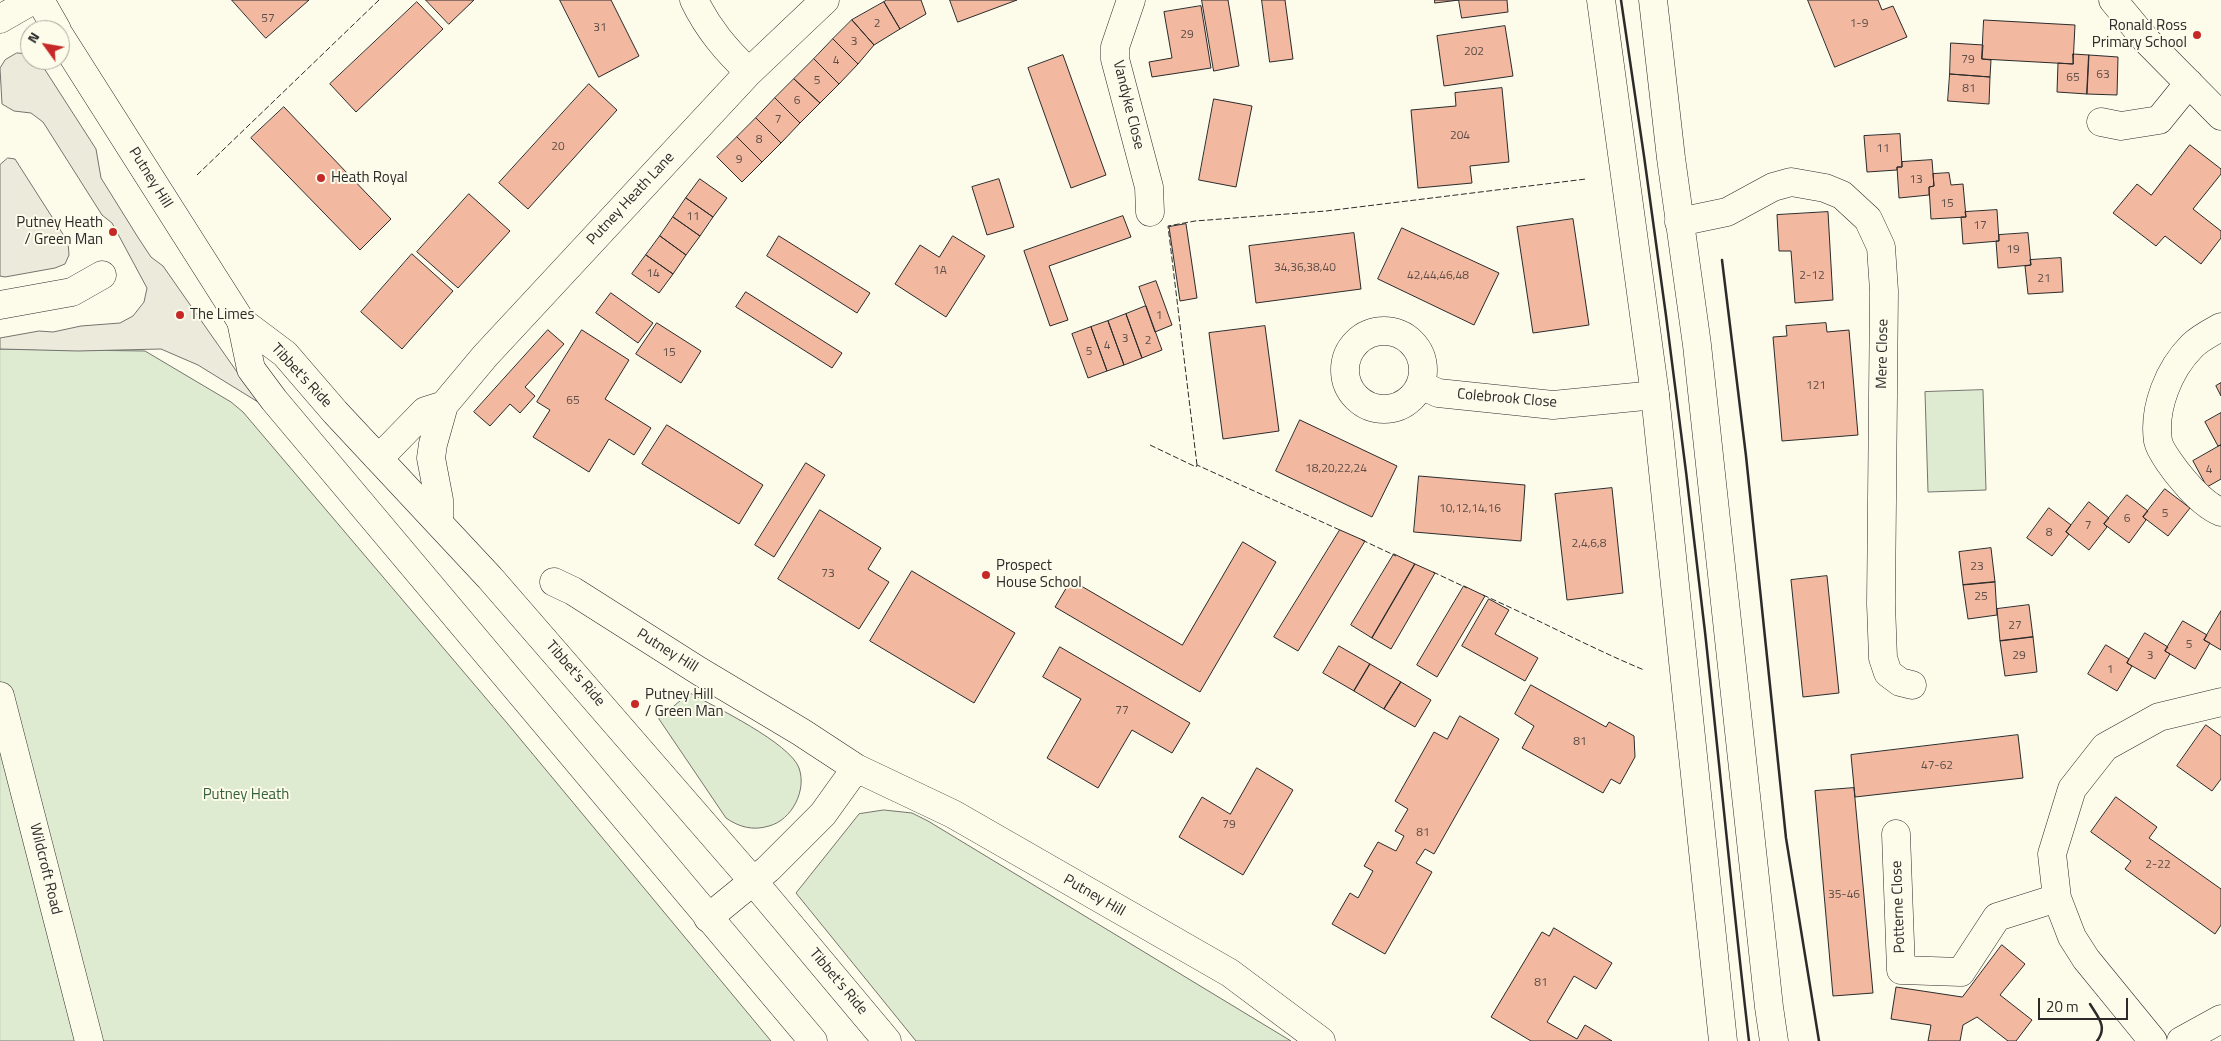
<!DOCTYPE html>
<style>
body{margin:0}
#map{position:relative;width:2221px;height:1041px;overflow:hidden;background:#fdfbea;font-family:"Titillium Web",sans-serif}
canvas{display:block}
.north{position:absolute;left:20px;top:20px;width:50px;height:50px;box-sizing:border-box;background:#fdfbea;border:1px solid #a9a89e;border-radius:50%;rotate:302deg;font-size:14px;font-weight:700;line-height:20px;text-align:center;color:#2b2b2b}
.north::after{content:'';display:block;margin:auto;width:18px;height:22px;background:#c62828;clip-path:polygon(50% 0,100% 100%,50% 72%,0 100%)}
.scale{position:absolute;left:2038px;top:998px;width:90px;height:22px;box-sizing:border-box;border:2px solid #2b2b2b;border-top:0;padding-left:6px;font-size:15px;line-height:18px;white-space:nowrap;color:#2b2b2b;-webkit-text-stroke:4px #fdfbea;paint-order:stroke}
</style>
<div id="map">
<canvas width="2221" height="1041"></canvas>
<div class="north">N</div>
<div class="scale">20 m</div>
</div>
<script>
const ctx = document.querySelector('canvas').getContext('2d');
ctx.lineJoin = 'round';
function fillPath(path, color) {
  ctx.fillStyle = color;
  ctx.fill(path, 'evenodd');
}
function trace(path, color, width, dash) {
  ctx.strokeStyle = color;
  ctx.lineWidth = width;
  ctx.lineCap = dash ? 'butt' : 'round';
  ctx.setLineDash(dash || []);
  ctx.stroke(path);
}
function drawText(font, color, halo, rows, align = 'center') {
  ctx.font = font + ' "Titillium Web",sans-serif';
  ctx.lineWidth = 4;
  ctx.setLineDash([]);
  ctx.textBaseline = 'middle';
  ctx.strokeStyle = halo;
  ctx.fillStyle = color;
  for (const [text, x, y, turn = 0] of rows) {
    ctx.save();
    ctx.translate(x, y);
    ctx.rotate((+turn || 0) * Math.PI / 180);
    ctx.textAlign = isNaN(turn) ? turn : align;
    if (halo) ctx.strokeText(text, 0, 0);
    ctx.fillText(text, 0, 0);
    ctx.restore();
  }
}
const green = new Path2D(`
 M0,349L145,351L231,402L243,412L507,723L771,1041H0Z
 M1983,390L1986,490L1928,492L1925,392Z
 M690,693C715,707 790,743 799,768C807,790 792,820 769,826C753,831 739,827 726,818L659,719Z
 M884,810L912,813L928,821L1291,1041H916L796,893L859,814Z`);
fillPath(green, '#deebd1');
trace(green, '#74746e', 1);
const parking = new Path2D(`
 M17,53L29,54L30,60H37L40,62L96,149L101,178L139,239L151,257L163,266L258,402L198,365L161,349L78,351L0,349V338L39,331L53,332L81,326L120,323L133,316L144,302L147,288L112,223L102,215L43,122L31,113L14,111L2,104L0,68L5,60Z
 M8,158L15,159L68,242L69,255L65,264L55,268L5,277L0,276V165Z`);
fillPath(parking, '#eceadb');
trace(parking, '#74746e', 1);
const building = new Path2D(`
 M232,0H309L266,38Z
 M426,0H474L449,24Z
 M560,0H611L639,56L599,77Z
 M887,0H921L926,14L900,29L884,2Z
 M950,0H1017L958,22Z
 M1202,0H1228L1239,66L1214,71Z
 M1262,0H1285L1293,59L1270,62Z
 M1435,0H1459L1435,3Z
 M1459,0H1507L1508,12L1462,18Z
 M1808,0H1878L1882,10L1893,6L1907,37L1835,67Z
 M417,2L443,29L356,112L330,84Z
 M884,2L900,29L874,45L852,20Z
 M1201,6L1211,68L1152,77L1149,62L1172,58L1164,12Z
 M852,20L874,45L858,64L833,39Z
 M1984,20L2075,25L2073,64L1982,59Z
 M1505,26L1513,76L1444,86L1437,36Z
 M833,39L858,64L839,84L814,59Z
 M1951,43L1983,45L1982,59L1991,60L1990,77L1950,74Z
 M2073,54L2089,55L2087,94L2057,92L2058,63L2073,64Z
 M1063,55L1106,175L1071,188L1028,68Z
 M2089,55L2118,57L2117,95L2087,94Z
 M814,59L839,84L820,103L794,79Z
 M1950,74L1990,77L1989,104L1948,101Z
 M794,79L820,103L800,123L775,98Z
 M589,84L617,110L528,209L499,183Z
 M1502,88L1509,162L1470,166L1472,183L1418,188L1411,110L1456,106L1455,93Z
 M775,98L800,123L781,143L756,118Z
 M1214,99L1252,106L1236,187L1199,180Z
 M284,107L391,219L360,250L251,138Z
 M756,118L781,143L762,162L737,137Z
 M1900,134L1902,167H1897V170L1867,172L1864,136Z
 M737,137L762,162L742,182L717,157Z
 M2190,145L2221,169V174L2193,209L2221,231V238L2201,264L2165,236L2156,246L2113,213L2137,184L2151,195Z
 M1932,160L1934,186L1929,187V195L1899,198L1897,167H1902V162Z
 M1949,173L1951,185L1963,184L1966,217L1931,219L1929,187L1934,186L1933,174Z
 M700,179L727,198L713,217L686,198Z
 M999,179L1014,227L987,235L972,187Z
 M469,194L510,231L458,288L417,252Z
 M686,198L713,217L700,236L673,217Z
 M1997,210L1999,241L1963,244L1961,217H1966L1965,212Z
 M1828,212L1833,300L1795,303L1791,251H1779L1777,215Z
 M1123,216L1131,237L1049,266L1068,320L1050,326L1024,251Z
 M673,217L700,236L686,255L660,236Z
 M1573,219L1589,325L1533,333L1517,227Z
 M1186,224L1197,298L1180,301L1169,227Z
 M1402,228L1499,273L1474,325L1378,279Z
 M1354,233L1361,289L1256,303L1249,246Z
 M2028,233L2031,265L1998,268L1996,241H1999V235Z
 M660,236L686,255L673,274L646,255Z
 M779,236L870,293L857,313L767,256Z
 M953,236L985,256L946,317L895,284L920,245L939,257Z
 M412,254L453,291L402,349L361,312Z
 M646,255L673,274L659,293L632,274Z
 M2061,258L2063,292L2028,294L2025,266L2031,265L2030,260Z
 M1156,281L1172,325L1155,332L1139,287Z
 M746,292L842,353L832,368L736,307Z
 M611,293L653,323L638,343L596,313Z
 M1146,306L1162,350L1142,358L1126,314Z
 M1126,314L1142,358L1124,365L1108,321Z
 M1108,321L1124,365L1107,371L1091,327Z
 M657,323L701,351L681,383L636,354Z
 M1826,323L1827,332L1849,330L1858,435L1782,441L1773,337L1787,336L1786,326Z
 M1265,326L1279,431L1223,439L1209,333Z
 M1091,327L1107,371L1088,378L1072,334Z
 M548,330L564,344L525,387L535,396L520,413L510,404L490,426L474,412Z
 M582,330L629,360L605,399L651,428L634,455L609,439L589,472L533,437L550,410L537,402Z
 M2221,383V396L2216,386Z
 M2221,413V445L2218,446L2205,422Z
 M1300,420L1397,466L1372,517L1276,471Z
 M667,425L763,485L739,524L642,464Z
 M2221,445V479L2207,487L2193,461Z
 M806,463L825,475L774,557L755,545Z
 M1419,476L1525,485L1521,541L1414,532Z
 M1612,488L1623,593L1567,600L1555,494Z
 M2165,489L2190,508L2168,536L2143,517Z
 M2127,495L2148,511L2143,517L2146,520L2129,543L2104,524Z
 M2089,502L2109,518L2104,524L2107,527L2089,550L2066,532Z
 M2049,508L2071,525L2066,532L2069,534L2052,556L2027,538Z
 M820,510L881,548L868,569L889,582L859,629L778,579Z
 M1340,530L1365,541L1298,651L1274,637Z
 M1243,542L1276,562L1200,692L1055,607L1071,580L1182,645Z
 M1991,548L1995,582L1963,585L1959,552Z
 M1394,554L1415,564L1372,638L1351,625Z
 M1415,564L1435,573L1391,649L1372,638Z
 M912,571L1015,633L974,703L870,641Z
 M1827,576L1839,693L1803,697L1791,580Z
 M1995,582L1997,615L1968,619L1963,585Z
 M1464,586L1485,596L1437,677L1417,665Z
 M1489,599L1509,610L1495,634L1538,658L1525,681L1462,646Z
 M2029,605L2033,637L2000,641L1997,609Z
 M2221,611V650L2204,640Z
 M2183,621L2207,635L2204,640L2210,643L2195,669L2165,651Z
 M2145,633L2168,647L2165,651L2170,654L2155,679L2127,663Z
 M2033,637L2037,672L2005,676L2000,641Z
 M2106,645L2129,659L2127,663L2132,666L2117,691L2088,674Z
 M1339,646L1370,664L1354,691L1323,673Z
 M1060,647L1190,723L1172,753L1132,730L1098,788L1047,758L1081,699L1043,677Z
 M1370,664L1401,682L1384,709L1354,691Z
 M1401,682L1431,700L1415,727L1384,709Z
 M1531,685L1606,727L1609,722L1634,736L1635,757L1620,784L1611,779L1603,793L1522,748L1534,726L1515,714Z
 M1460,716L1499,739L1434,854L1425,849L1416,863L1432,872L1385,954L1332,924L1350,893L1358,898L1373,871L1364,866L1378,842L1396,851L1404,836L1395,831L1408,809L1395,801L1434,732L1447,739Z
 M2206,725L2221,736V779L2212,791L2177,766Z
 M2018,735L2023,778L1855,797L1851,755Z
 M1257,768L1293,790L1243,875L1179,837L1202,797L1230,814Z
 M1854,788L1873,993L1833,996L1815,791Z
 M2116,797L2157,827L2149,838L2221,889V925L2215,934L2125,869L2131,861L2091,832Z
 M1554,928L1612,963L1596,989L1574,976L1547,1022L1577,1039L1585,1025L1612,1041H1531L1491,1017L1542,932L1549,936Z
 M2002,945L2025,964L2000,995L2032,1020L2016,1041H2008L1977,1017L1963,1025L1960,1041H1928L1931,1025L1891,1019L1896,987L1962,997Z`);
fillPath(building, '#f2b8a0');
trace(building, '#2b2b2b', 1);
const minor = new Path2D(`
 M694,0C708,29 726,50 749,72
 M1131,0L1115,47V59L1149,187L1150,212
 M2113,0L2146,40L2221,116
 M2101,122L2121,126L2159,120L2189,83
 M1679,222L1727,212L1773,187L1791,182L1825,188L1842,195L1868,219L1881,247L1884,291L1881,604L1883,658L1888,673L1900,682L1912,685
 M0,305L72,292L102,275
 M2221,327C2212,332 2200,338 2192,346C2169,369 2153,408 2158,441C2160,451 2176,472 2183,480C2193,492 2206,506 2221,512
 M1345 370a39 39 0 1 1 78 0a39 39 0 1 1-78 0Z
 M1421,385L1438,393L1553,405L1655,395
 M377,457L388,449L425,411L444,405
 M439,522V500L431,458L433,444L444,405L485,356L749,72L825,0
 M554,582L573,591L699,671L801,732L856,768L953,814L1230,973L1321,1041
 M0,696L89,1041
 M1896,834L1901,970L1961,972L1997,917L2057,898
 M708,918L768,869L823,814L856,768
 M2153,1041L2086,959L2072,937L2057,898L2052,854L2072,789L2105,747L2159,717L2221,702
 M2181,1041L2221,1019`);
const tertiary = new Path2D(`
 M0,19L33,0`);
const primary = new Path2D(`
 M40,0L57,30
 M60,36L241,321L285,354L335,412L490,578L753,881L887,1041
 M241,321L251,369L274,400L813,1041`);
const trunk = new Path2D(`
 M1601,0L1655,395L1723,1041
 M1653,0L1671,158L1697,345L1769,1007L1774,1041`);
trace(minor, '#2b2b2b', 29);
trace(tertiary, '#2b2b2b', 29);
trace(primary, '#2b2b2b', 29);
trace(trunk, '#2b2b2b', 29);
trace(minor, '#fdfbea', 28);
trace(tertiary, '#fdfbea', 28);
trace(primary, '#fdfbea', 28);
trace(trunk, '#fdfbea', 28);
trace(new Path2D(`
 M197,175L379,0
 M1150,445L1196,467L1197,465L1342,531
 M1197,465L1168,226L1195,221L1326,211L1586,179
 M1362,540L1396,556
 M1433,572L1467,588
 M1483,595C1537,619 1589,647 1644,670`), '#2b2b2b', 1, [6, 2.5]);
trace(new Path2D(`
 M1621,0C1653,210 1681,421 1705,632C1720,769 1733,905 1749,1041
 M1722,260L1746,456L1786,838L1819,1041
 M2090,1004C2098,1017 2108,1027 2097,1041`), '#2b2b2b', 2.5);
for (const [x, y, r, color] of [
 [2197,35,5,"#c62828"],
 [321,178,5,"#c62828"],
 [113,232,5,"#c62828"],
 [180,315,5,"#c62828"],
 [986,575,5,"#c62828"],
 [635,704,5,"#c62828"]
]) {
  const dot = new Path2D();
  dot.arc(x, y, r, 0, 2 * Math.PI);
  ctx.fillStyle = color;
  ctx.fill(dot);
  trace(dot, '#fdfbea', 2);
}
drawText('12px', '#5d4e48', null, [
 ["57",268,19],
 ["2",877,24],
 ["1-9",1859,24],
 ["31",600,28],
 ["29",1187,35],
 ["3",854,42],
 ["202",1474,52],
 ["79",1968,60],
 ["4",836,61],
 ["63",2103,75],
 ["65",2073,78],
 ["5",817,81],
 ["81",1969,89],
 ["6",797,101],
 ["7",778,120],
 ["204",1460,136],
 ["8",759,140],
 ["20",558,147],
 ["11",1883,149],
 ["9",739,160],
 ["13",1916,180],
 ["15",1947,204],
 ["11",693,217],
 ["17",1980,226],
 ["19",2013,250],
 ["34,36,38,40",1305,268],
 ["1A",940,271],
 ["14",653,274],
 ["42,44,46,48",1438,276],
 ["2-12",1812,276],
 ["21",2044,279],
 ["1",1159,316],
 ["3",1125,339],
 ["2",1148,341],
 ["4",1107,346],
 ["5",1089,352],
 ["15",669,353],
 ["121",1816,386],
 ["65",573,401],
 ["18,20,22,24",1336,469],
 ["4",2209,470],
 ["10,12,14,16",1470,509],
 ["5",2165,514],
 ["6",2127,519],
 ["7",2088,526],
 ["8",2049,533],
 ["2,4,6,8",1589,544],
 ["23",1977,567],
 ["73",828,574],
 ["25",1981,597],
 ["27",2015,626],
 ["5",2189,645],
 ["29",2019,656],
 ["3",2150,656],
 ["1",2110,670],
 ["77",1122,711],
 ["81",1580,742],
 ["47-62",1937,766],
 ["79",1229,825],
 ["81",1423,833],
 ["2-22",2158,865],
 ["35-46",1844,895],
 ["81",1541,983]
]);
drawText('15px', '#2b2b2b', '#fdfbea', [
 ["Ronald Ross",2187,26,"right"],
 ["Primary School",2187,43,"right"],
 ["Heath Royal",331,178],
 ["Putney Heath",103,223,"right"],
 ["/ Green Man",103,240,"right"],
 ["The Limes",190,315],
 ["Prospect",996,566],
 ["House School",996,583],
 ["Putney Hill",645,695],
 ["/ Green Man",645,712]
], 'left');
drawText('15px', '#2b2b2b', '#fdfbea', [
 ["Vandyke Close",1128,105,76],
 ["Putney Hill",150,178,58],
 ["Putney Heath Lane",631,199,-47],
 ["Mere Close",1883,354,-89],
 ["Tibbet's Ride",301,376,47],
 ["Colebrook Close",1507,399,5],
 ["Putney Hill",667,651,32],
 ["Tibbet's Ride",575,674,49],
 ["Wildcroft Road",45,869,76],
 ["Putney Hill",1094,896,30],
 ["Potterne Close",1899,907,-92],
 ["Tibbet's Ride",838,982,50]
]);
drawText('15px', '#34623c', '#fdfbea', [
 ["Putney Heath",246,795]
]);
</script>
